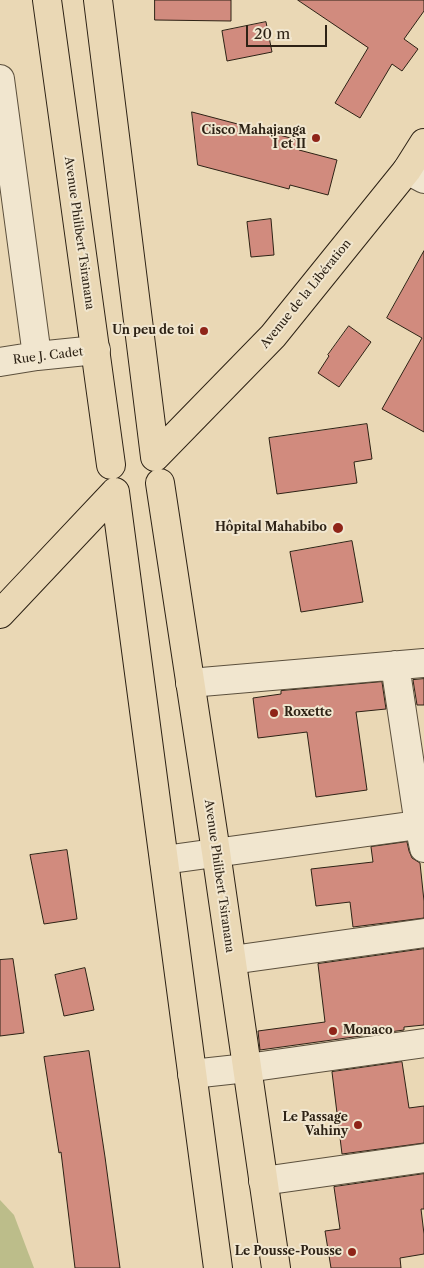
<!DOCTYPE html>
<meta charset="utf-8">
<style>
body{margin:0}
#map{position:relative;width:424px;height:1268px;overflow:hidden;background:#ead8b5;font-family:"Libre Caslon Text",serif}
canvas{display:block}
.scale{position:absolute;left:246px;top:25px;width:81px;height:22px;box-sizing:border-box;border:2px solid #2d2215;border-top:0;padding-left:6px;font-size:15px;line-height:18px;white-space:nowrap;color:#2d2215;-webkit-text-stroke:4px #f1e6cf;paint-order:stroke}
</style>
<div id="map">
<canvas width="424" height="1268"></canvas>
<div class="scale">20 m</div>
</div>
<script>
const ctx = document.querySelector('canvas').getContext('2d');
ctx.lineJoin = 'round';
function fillPath(path, color) {
  ctx.fillStyle = color;
  ctx.fill(path, 'evenodd');
}
function trace(path, color, width, dash) {
  ctx.strokeStyle = color;
  ctx.lineWidth = width;
  ctx.lineCap = dash ? 'butt' : 'round';
  ctx.setLineDash(dash || []);
  ctx.stroke(path);
}
function drawText(font, color, halo, rows, align = 'center') {
  ctx.font = font + ' "Libre Caslon Text",serif';
  ctx.lineWidth = 4;
  ctx.setLineDash([]);
  ctx.textBaseline = 'middle';
  ctx.strokeStyle = halo;
  ctx.fillStyle = color;
  for (const [text, x, y, turn = 0] of rows) {
    ctx.save();
    ctx.translate(x, y);
    ctx.rotate((+turn || 0) * Math.PI / 180);
    ctx.textAlign = isNaN(turn) ? turn : align;
    if (halo) ctx.strokeText(text, 0, 0);
    ctx.fillText(text, 0, 0);
    ctx.restore();
  }
}
fillPath(new Path2D(`
 M0,1200L14,1215L34,1268H0Z`), '#bcbd8a');
const building = new Path2D(`
 M155,0H231V21L155,20Z
 M298,0H424V11L404,39L418,49L402,71L392,64L360,118L335,103L368,48Z
 M266,22L272,52L227,61L222,31Z
 M192,112L302,141L299,150L337,160L328,195L290,185L289,189L198,165Z
 M271,219L274,255L251,257L247,222Z
 M424,251V432L382,409L422,338L387,318Z
 M349,326L371,342L339,387L318,373L329,356L328,355Z
 M367,424L372,459L354,462L357,483L277,494L269,438Z
 M352,541L363,602L301,612L290,552Z
 M424,679V705H417L413,680Z
 M382,682L386,709L356,712L367,790L316,797L307,732L258,738L253,698L281,694V691Z
 M407,842L409,851L412,858L420,863L424,901V918L353,927L350,902L316,906L311,869L373,862L371,847Z
 M67,850L77,919L44,924L30,855Z
 M424,949V1025L404,1027V1030L260,1050L258,1031L325,1022L318,964Z
 M13,959L24,1033L0,1036V960Z
 M85,968L94,1010L64,1016L55,975Z
 M89,1051L105,1157L120,1268H75L61,1152L59,1153L44,1057Z
 M402,1062L409,1108L424,1106V1143L342,1154L332,1072Z
 M424,1174V1209H421L424,1234V1254L400,1258L401,1268H331L325,1231L340,1229L334,1187Z`);
fillPath(building, '#d18b7e');
trace(building, '#2d2215', 1);
const minor = new Path2D(`
 M0,79L37,356
 M407,170L424,179
 M0,362L37,356L96,350
 M395,665L419,825L424,848
 M190,683L424,663
 M164,860L424,824
 M232,960L424,933
 M192,1074L247,1068L424,1043
 M263,1181L424,1158`);
const major = new Path2D(`
 M47,0L111,465
 M98,0L155,457
 M155,457L273,336L407,170L424,143
 M160,483L216,852L276,1268
 M115,492L218,1268
 M0,614L115,492`);
trace(minor, '#5c503d', 30);
trace(major, '#2d2215', 30);
trace(minor, '#f1e6cf', 28);
trace(major, '#ead8b5', 28);
for (const [x, y, r, color] of [
 [316,138,5,"#8f2418"],
 [204,331,5,"#8f2418"],
 [338,528,6,"#8f2418"],
 [274,713,5,"#8f2418"],
 [333,1031,5,"#8f2418"],
 [358,1125,5,"#8f2418"],
 [352,1252,5,"#8f2418"]
]) {
  const dot = new Path2D();
  dot.arc(x, y, r, 0, 2 * Math.PI);
  ctx.fillStyle = color;
  ctx.fill(dot);
  trace(dot, '#f1e6cf', 2);
}
drawText('bold 12px', '#2d2215', '#f1e6cf', [
 ["Cisco Mahajanga",306,131],
 ["I et II",306,145],
 ["Un peu de toi",194,331],
 ["Hôpital Mahabibo",327,528],
 ["Roxette",284,713,"left"],
 ["Monaco",343,1031,"left"],
 ["Le Passage",348,1118],
 ["Vahiny",348,1132],
 ["Le Pousse-Pousse",342,1252]
], 'right');
drawText('12px', '#2d2215', '#f1e6cf', [
 ["Avenue Philibert Tsiranana",79,233,82],
 ["Avenue de la Libération",306,294,-51],
 ["Rue J. Cadet",48,356,-7],
 ["Avenue Philibert Tsiranana",219,876,82]
]);
</script>
